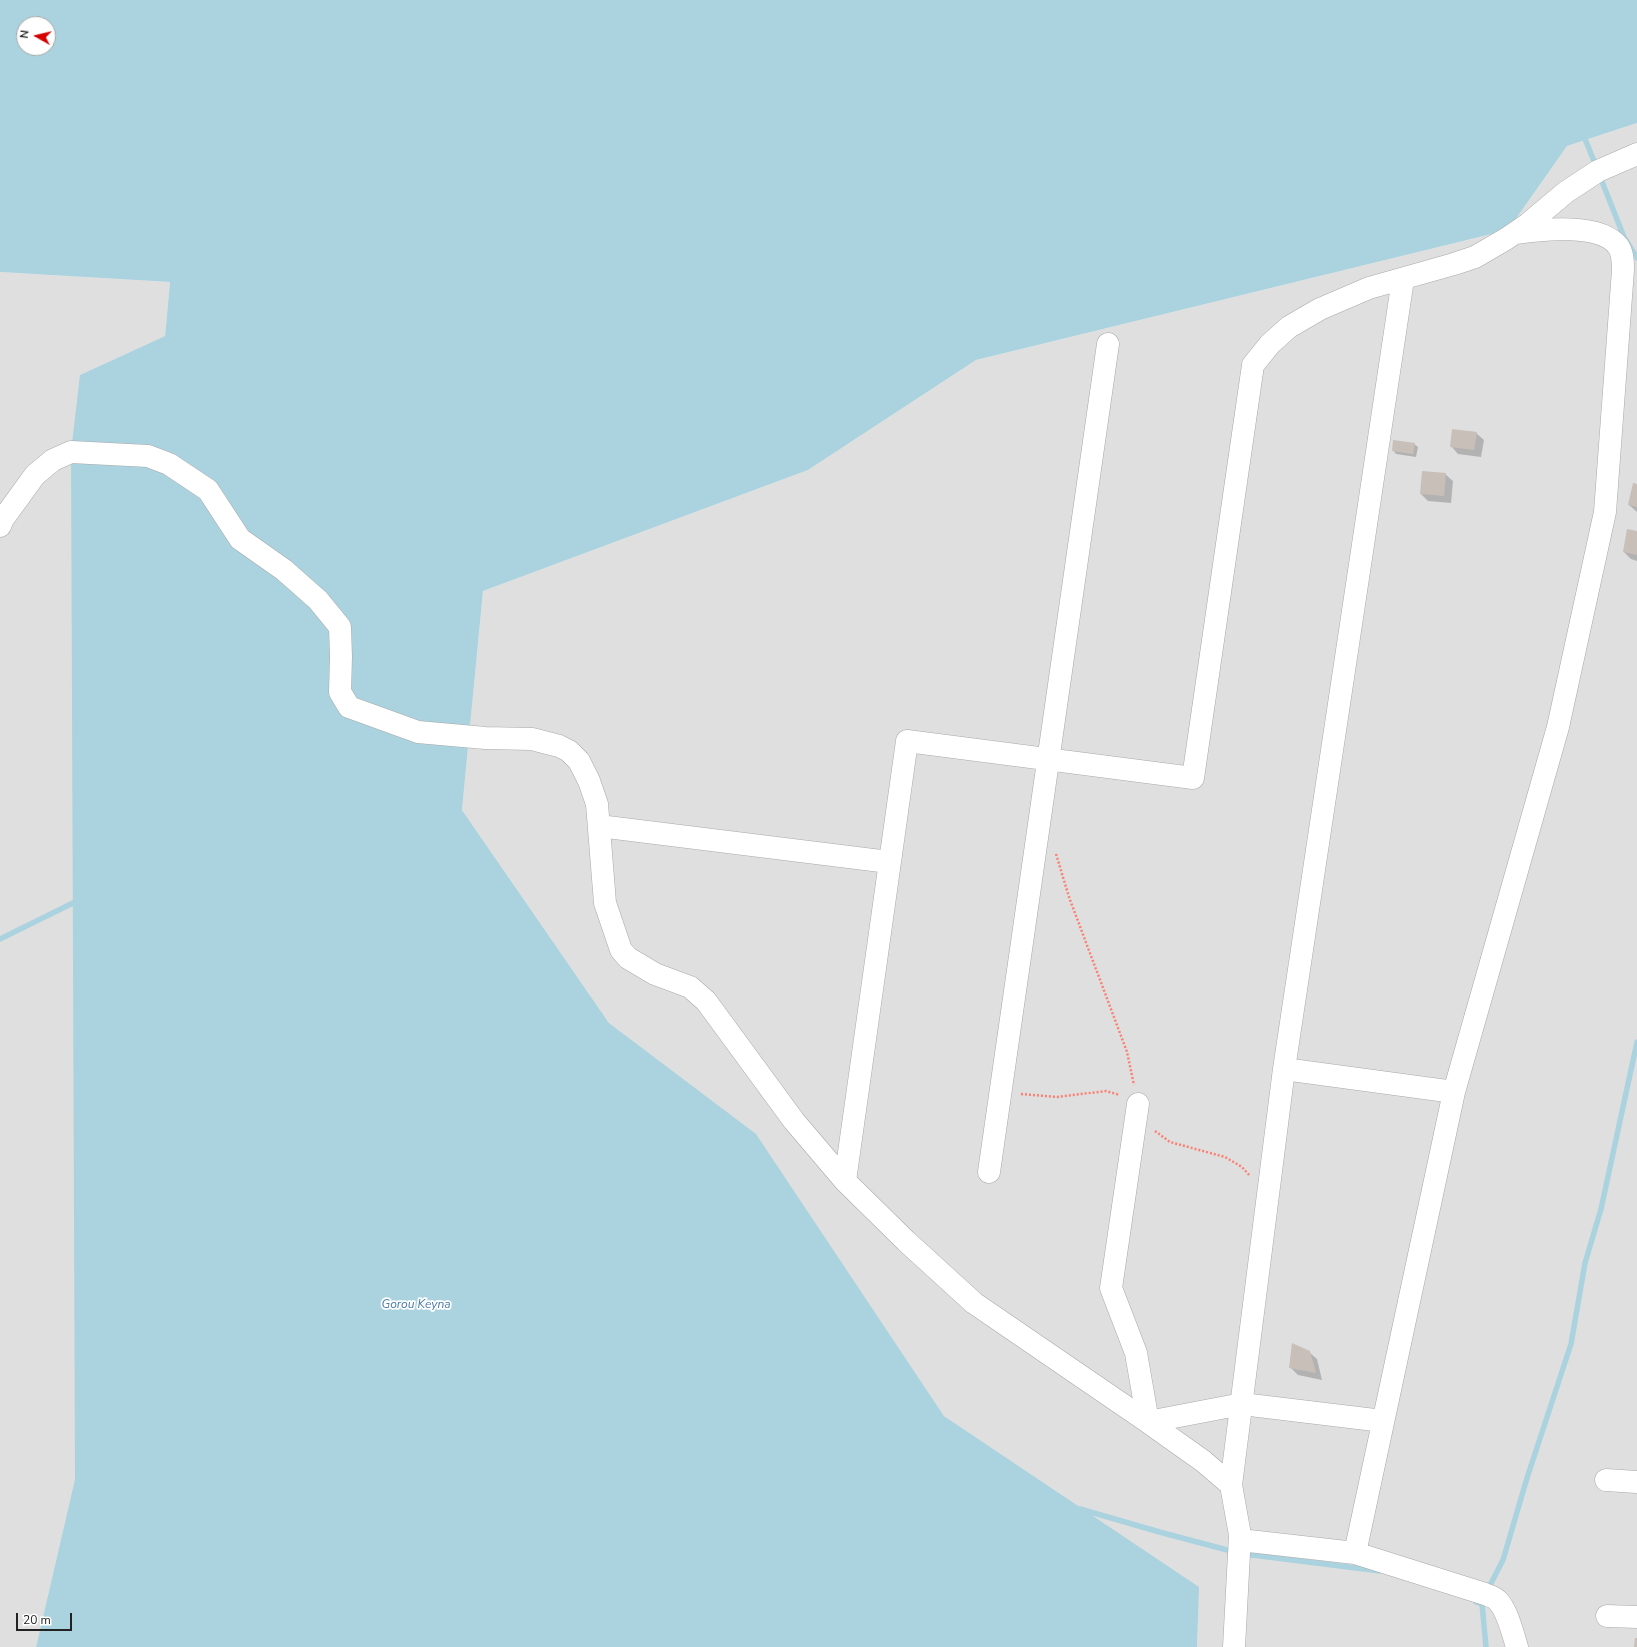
<!DOCTYPE html>
<style>
body{margin:0}
#map{position:relative;width:1637px;height:1647px;overflow:hidden;background:#f2efe9;font-family:"Nunito Sans",sans-serif}
canvas{display:block}
.north{position:absolute;left:16px;top:16px;width:40px;height:40px;box-sizing:border-box;background:#fff;border:1px solid #a7a7a7;border-radius:50%;rotate:278deg;font-size:11px;font-weight:700;line-height:16px;text-align:center;color:#222}
.north::after{content:'';display:block;margin:auto;width:14px;height:18px;background:#d40000;clip-path:polygon(50% 0,100% 100%,50% 72%,0 100%)}
.scale{position:absolute;left:16px;top:1613px;width:56px;height:18px;box-sizing:border-box;border:2px solid #222;border-top:0;padding-left:5px;font-size:12px;line-height:14px;white-space:nowrap;color:#222;-webkit-text-stroke:3px #fff;paint-order:stroke}
</style>
<div id="map">
<canvas width="1637" height="1647"></canvas>
<div class="north">N</div>
<div class="scale">20 m</div>
</div>
<script>
const ctx = document.querySelector('canvas').getContext('2d');
ctx.lineJoin = 'round';
function fillPath(path, color) {
  ctx.fillStyle = color;
  ctx.fill(path, 'evenodd');
}
function trace(path, color, width, dash) {
  ctx.strokeStyle = color;
  ctx.lineWidth = width;
  ctx.lineCap = dash ? 'butt' : 'round';
  ctx.setLineDash(dash || []);
  ctx.stroke(path);
}
function drawText(font, color, halo, rows, align = 'center') {
  ctx.font = font + ' "Nunito Sans",sans-serif';
  ctx.lineWidth = 3.5;
  ctx.setLineDash([]);
  ctx.textBaseline = 'middle';
  ctx.strokeStyle = halo;
  ctx.fillStyle = color;
  for (const [text, x, y, turn = 0] of rows) {
    ctx.save();
    ctx.translate(x, y);
    ctx.rotate((+turn || 0) * Math.PI / 180);
    ctx.textAlign = isNaN(turn) ? turn : align;
    if (halo) ctx.strokeText(text, 0, 0);
    ctx.fillText(text, 0, 0);
    ctx.restore();
  }
}
fillPath(new Path2D(`
 M1637,123V1647H1197L1198,1587L944,1416L756,1135L609,1023L462,810L483,591L808,470L976,360L1508,230L1567,146Z
 M0,272L170,282L165,336L80,375L75,1479L36,1647H0Z`), '#e0dfdf');
fillPath(new Path2D(`
 M0,0H1637V123L1567,146L1508,230L976,360L808,470L483,591L462,810L609,1023L756,1134L944,1416L1199,1587L1197,1647H36L75,1479L71,452L80,375L165,336L170,282L0,272ZM24,24H48V48H24Z`), '#aad3df');
fillPath(new Path2D(`
 M1476,433L1484,440L1481,457L1458,454L1451,446Z
 M1414,444L1418,447L1416,457L1396,454L1393,450Z
 M1445,474L1453,481L1451,503L1428,501L1421,494Z
 M1637,486V512L1629,505Z
 M1637,532V561L1631,559L1624,552Z
 M1309,1352L1317,1359L1322,1380L1298,1375L1290,1367Z`), '#0003');
trace(new Path2D(`
 M1583,134L1596,166
 M1599,174L1624,237L1637,258
 M0,939L79,900
 M1080,1509L1163,1533L1235,1552
 M1244,1554L1380,1571
 M1487,1591L1503,1560L1527,1478L1571,1344L1585,1263L1601,1209L1637,1042
 M1476,1602L1482,1604L1486,1647`), '#aad3df', 5.5);
fillPath(new Path2D(`
 M1452,429L1477,432L1474,450L1450,447Z
 M1393,440L1415,443L1413,454L1392,451Z
 M1422,471L1446,473L1444,496L1420,494Z
 M1633,483L1637,484V507L1628,505Z
 M1627,529L1637,531V555L1623,552Z
 M1292,1343L1310,1351L1316,1373L1289,1368Z
 M1635,1638H1637V1647H1634Z`), '#c7bfb8');
const minor = new Path2D(`
 M0,526L3,519L35,475L53,460L71,452L148,456L169,464L208,490L240,539L284,570L318,600L340,627L341,657L340,692L349,707L418,732L485,738L532,739L559,746L569,751L579,761L589,781L597,804L605,903L621,950L628,958L655,974L690,987L706,1001L794,1121L845,1181L906,1241L974,1303L1148,1422L1242,1404L1383,1421
 M599,826L889,862
 M1284,1069L1454,1092
 M1138,1104L1111,1288L1136,1353L1148,1422L1203,1461L1231,1485L1240,1535L1234,1647
 M989,1172L1108,344
 M845,1181L907,741L1193,778L1253,365L1270,344L1289,327L1320,309L1369,288L1454,264L1475,257L1506,239L1528,224L1566,192L1598,171L1637,154
 M1606,1480L1637,1482
 M1231,1485L1284,1069L1403,279
 M1240,1540L1355,1553L1485,1594C1489,1596 1494,1597 1497,1600C1507,1609 1513,1634 1517,1647
 M1355,1553L1454,1092L1558,727L1605,512L1623,270C1623,261 1623,253 1618,246C1601,223 1542,229 1517,233
 M1607,1616L1637,1617`);
trace(minor, '#a9a9a9', 23);
trace(new Path2D(`
 M1056,854L1069,897L1127,1052L1134,1085
 M1021,1094L1057,1097L1106,1091L1120,1095
 M1155,1131L1170,1142L1225,1157L1242,1167L1250,1176`), '#fa8072', 2.5, [2, 2]);
trace(minor, '#fff', 22);
drawText('italic 12px', '#4a7aab', '#fff', [
 ["Gorou Keyna",416,1305]
]);
</script>
